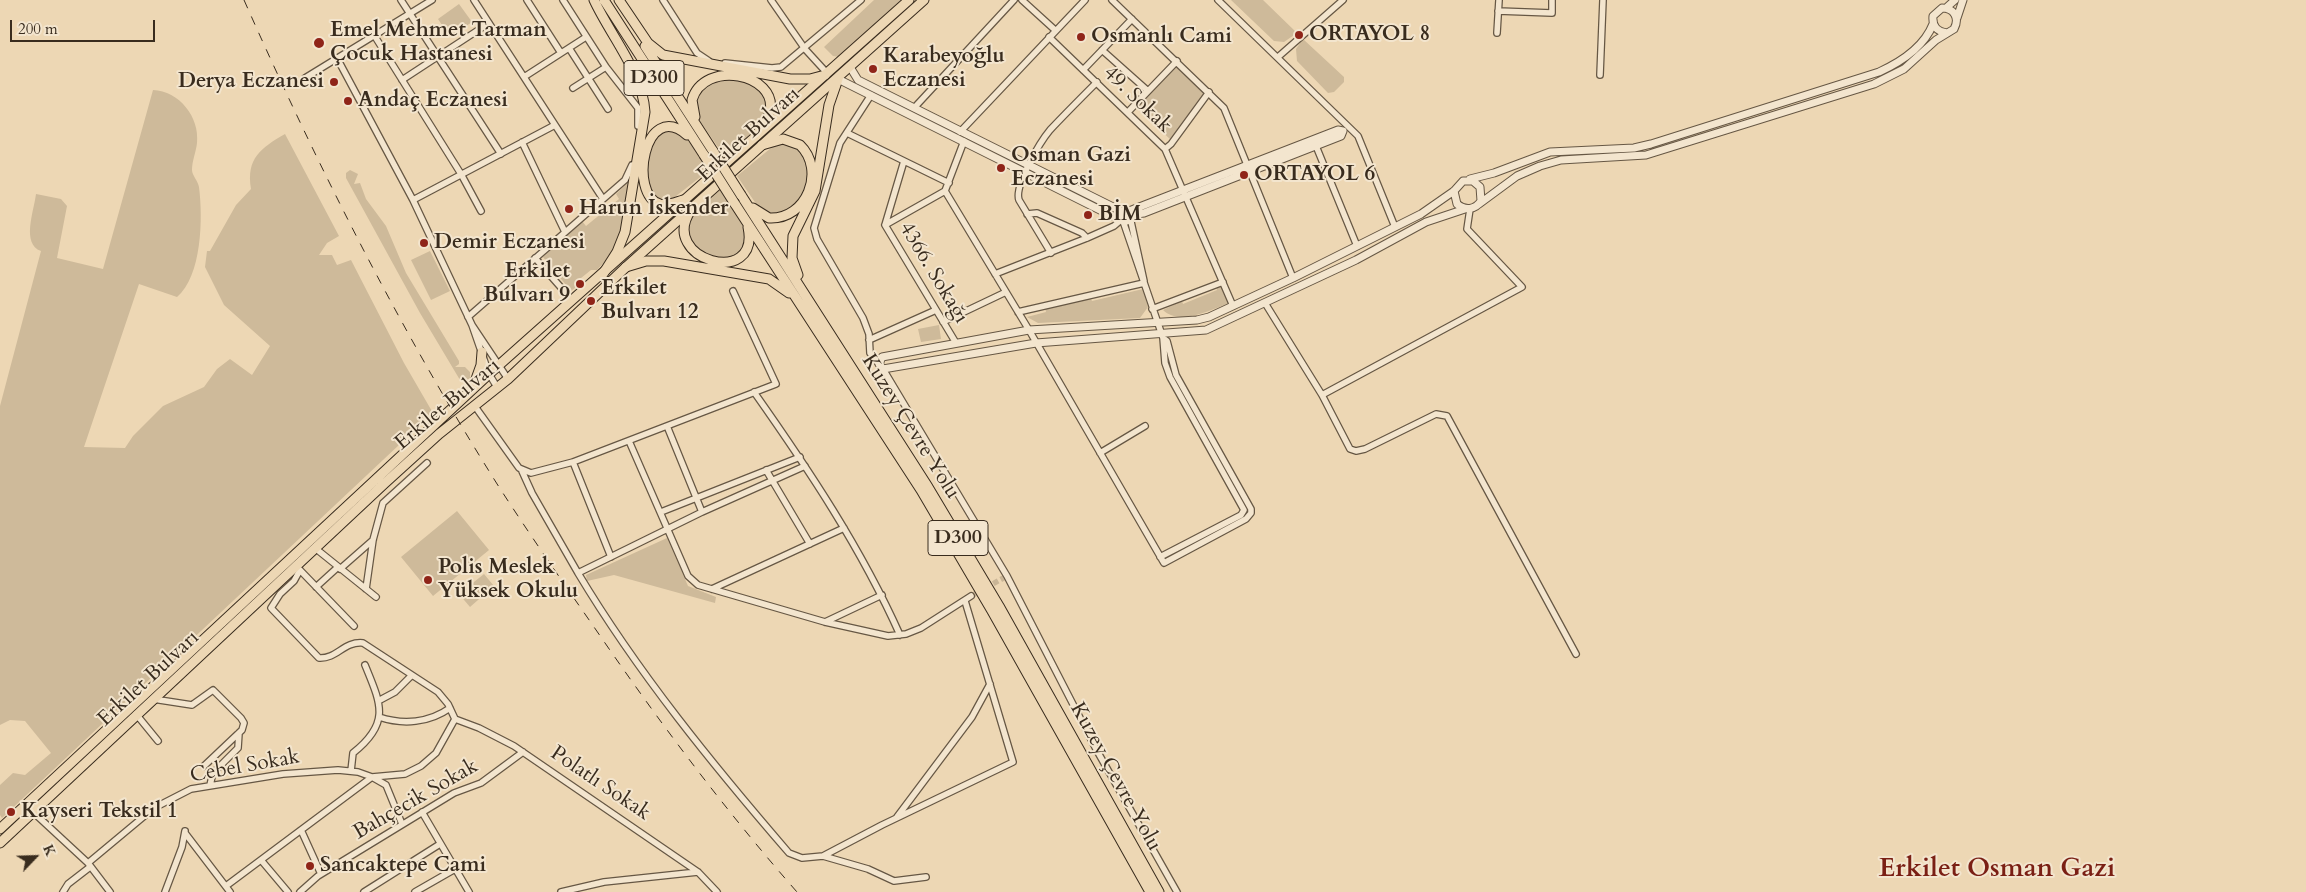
<!DOCTYPE html>
<meta charset="utf-8">
<style>
body{margin:0}
#map{position:relative;width:2306px;height:892px;overflow:hidden;background:#edd7b4;font-family:Cardo,serif}
canvas{display:block}
.north{position:absolute;left:10px;top:832px;width:50px;height:50px;-webkit-text-stroke:4px #f3e5ce;paint-order:stroke;rotate:66deg;font-size:14px;font-weight:700;line-height:20px;text-align:center;color:#392c1e}
.north::after{content:'';display:block;margin:auto;width:18px;height:22px;background:#392c1e;clip-path:polygon(50% 0,100% 100%,50% 72%,0 100%)}
.scale{position:absolute;left:10px;top:20px;width:145px;height:22px;box-sizing:border-box;border:2px solid #392c1e;border-top:0;padding-left:6px;font-size:15px;line-height:18px;white-space:nowrap;color:#392c1e;-webkit-text-stroke:4px #f3e5ce;paint-order:stroke}
</style>
<div id="map">
<canvas width="2306" height="892"></canvas>
<div class="north">K</div>
<div class="scale">200 m</div>
</div>
<script>
const ctx = document.querySelector('canvas').getContext('2d');
ctx.lineJoin = 'round';
function fillPath(path, color) {
  ctx.fillStyle = color;
  ctx.fill(path, 'evenodd');
}
function trace(path, color, width, dash) {
  ctx.strokeStyle = color;
  ctx.lineWidth = width;
  ctx.lineCap = dash ? 'butt' : 'round';
  ctx.setLineDash(dash || []);
  ctx.stroke(path);
}
function drawText(font, color, halo, rows, align = 'center') {
  ctx.font = font + ' Cardo,serif';
  ctx.lineWidth = 4;
  ctx.setLineDash([]);
  ctx.textBaseline = 'middle';
  ctx.strokeStyle = halo;
  ctx.fillStyle = color;
  for (const [text, x, y, turn = 0] of rows) {
    ctx.save();
    ctx.translate(x, y);
    ctx.rotate((+turn || 0) * Math.PI / 180);
    ctx.textAlign = isNaN(turn) ? turn : align;
    if (halo) ctx.strokeText(text, 0, 0);
    ctx.fillText(text, 0, 0);
    ctx.restore();
  }
}
fillPath(new Path2D(`
 M874,0H903L839,57L833,56L824,47Z
 M1231,0H1263L1297,33L1284,42L1274,41Z
 M459,4L472,22L450,37L438,19Z
 M1303,39L1344,77V82L1334,92L1328,93L1297,61L1296,49Z
 M1179,63L1205,87L1203,98L1172,141L1136,107Z
 M741,78C747,82 756,86 761,91C781,116 740,142 724,156L698,118L694,108L699,91L715,79Z
 M153,90C179,91 200,117 197,143C196,152 192,161 192,170C192,175 198,181 199,187C203,218 202,276 177,297L139,284L84,447L125,448L133,436L163,406L204,387L217,369L230,359L252,375L270,346L224,305L205,267L207,251H210L236,205L251,189C246,158 261,148 285,134L339,236L327,243L319,255H332L337,265L351,260L404,363L433,413L2,818L0,815V785L13,773L25,775L51,753L25,721L10,720L0,725V406L41,251C21,244 34,211 36,194L61,199L67,206L57,258L103,269Z
 M660,131H680L690,143L708,171L671,200L665,202L654,198L645,176L652,141Z
 M777,143L795,144L808,162V188L793,208L775,216L761,211L737,176Z
 M350,170L358,174L354,184L360,183L366,199L386,226L406,273L459,361V364L455,367H465L470,372V378L467,380H460L420,313L346,178V173Z
 M631,180L623,234L609,257L597,270H591L576,282L575,288L571,291L543,257L582,221L586,226L619,199L616,194Z
 M720,190L744,227L747,241L738,255L717,260L694,247L687,234L690,218Z
 M430,251L450,291L431,300L411,260Z
 M1225,283L1229,303C1211,310 1179,326 1163,310L1182,301L1183,304L1217,290L1216,287Z
 M1143,289L1148,307L1140,318L1038,323L1027,317L1046,312L1045,308L1090,297L1092,301Z
 M939,325L941,339L921,342L918,329Z
 M457,511L489,550L433,596L401,557Z
 M667,538L688,586L716,597L715,603L614,575L587,581L586,575Z
 M484,574L494,586L470,607L459,594Z`), '#ceba9a');
trace(new Path2D(`
 M971,596L1007,576`), '#c9b596', 5.5, [5.5, 3]);
const minor = new Path2D(`
 M401,0L501,154
 M474,0L603,199
 M527,0L561,53
 M563,0L606,67L638,108V126
 M663,0L697,53L709,61
 M771,0L805,49L827,73
 M1022,0L1055,30
 M1112,0L1224,108L1293,278
 M1218,0L1358,136L1395,227
 M1498,11L1552,13V0
 M1497,33L1499,0
 M374,35L461,174L481,211
 M1049,37L1165,149L1233,306
 M569,48L608,109
 M1102,50L1148,91
 M1278,57L1343,0
 M337,58L413,200L472,325L489,374L497,387
 M725,63L772,68L781,67L861,0
 M1083,70L1132,19
 M1600,75L1603,0
 M524,77L586,37
 M305,78L432,0
 M402,80L489,23
 M573,88L606,67
 M871,95L840,143L814,228L817,239L863,318L869,334L870,353L879,364
 M914,108L1014,0
 M1128,112L1177,61
 M960,132L1085,0
 M847,133L949,183
 M522,142L565,232
 M1316,146L1357,246
 M1165,149L1171,144L1209,92
 M904,161L885,225L956,343
 M945,191L1029,330L1164,563L1246,519L1251,513V509L1176,375L1167,341L1163,338L1123,221
 M413,200L555,125
 M1027,214L1037,213L1082,233L1087,238
 M1130,217L1144,281
 M885,225L945,191L964,141
 M1051,253L1019,200C1014,186 1040,142 1050,130C1065,114 1081,98 1097,82
 M535,258L572,300
 M995,274L1087,238L1114,226L1121,220
 M1265,303L1322,395L1350,449L1356,451L1365,449L1436,414L1447,416L1576,654
 M1152,309L1223,282
 M1018,312L1144,283
 M468,317L625,180L632,165
 M943,322L1006,292
 M472,325L508,379
 M869,340L936,310
 M883,369L1007,576L1096,749L1177,892
 M754,392C809,470 861,548 900,635
 M1322,395L1522,287L1467,229L1470,209
 M474,405L519,468L531,473L573,462L776,384L733,291
 M667,426L702,512
 M629,441L688,576L698,585L825,622L888,636L906,634L921,628L971,596
 M1100,453L1145,426
 M573,462L611,557
 M766,470L810,544
 M522,471L532,493L578,573L702,512L805,466
 M661,512L800,457
 M315,548L376,597
 M1160,557L1241,515L1244,510L1170,377L1165,363L1163,338
 M297,567L354,626
 M340,569L373,540
 M578,573C638,673 713,765 789,853L802,858L823,856L882,825L1013,762L965,601
 M316,587L338,567
 M366,589L373,540L383,503L427,463
 M712,589L844,528
 M825,622L882,595
 M153,699L192,705L213,690L241,718L244,723L242,730L204,766
 M380,700L395,692L411,676
 M136,714L158,741
 M379,717C403,725 429,723 450,708
 M455,719L479,728L514,746L698,872L717,892
 M351,771L353,753C391,723 381,704 365,665
 M210,785L213,773L238,748L239,733
 M33,812L88,863L110,892
 M422,812L469,892
 M897,817L972,717L990,684
 M301,830L321,874
 M185,833L230,892
 M823,856L868,869L894,881L926,877
 M261,860L288,892
 M88,863L154,808L191,789L283,774L338,770L358,772L372,777L386,785L402,824
 M226,886L372,777L405,774L421,766L436,753L455,719L448,704L438,692L363,643C344,641 337,659 319,658L271,608L280,594L294,581L300,570
 M63,892L68,884L90,867
 M165,892L182,847L185,831
 M300,892L318,876L454,793L481,783L523,752
 M364,892L440,844
 M415,892L455,869
 M561,892L604,882L698,872`);
const tertiary = new Path2D(`
 M1946,8L1955,0
 M1957,18L1963,0
 M850,67L858,80L1121,211
 M838,79L1112,216H1119
 M1470,179L1494,173L1550,152L1634,148L1651,144L1879,72C1901,62 1924,47 1933,24
 M1454,191L1457,204C1465,211 1475,210 1481,201L1480,187L1473,181H1463L1454,191L1421,214L1293,278L1209,317L1197,320L1029,330L882,357L879,364L883,369L1036,343L1206,330L1356,260L1426,222L1465,209
 M1479,204L1517,176L1540,166L1561,160L1646,155L1874,84L1904,69L1936,40L1954,29C1960,18 1954,8 1942,8L1933,16C1932,26 1937,32 1947,33
 M1119.5 216a5.5 5.5 0 1 1 11 0a5.5 5.5 0 1 1-11 0Z
 M1129,211L1338,130L1343,131
 M1130,215L1144,213L1341,136L1343,131`);
const primary = new Path2D(`
 M472,390L481,365L482,352
 M0,829L489,374L909,0
 M0,843L385,483L439,434L508,379L626,267L924,0`);
const trunk = new Path2D(`
 M594,0C610,35 643,73 645,112L625,232L617,252L603,274
 M604,0L704,155
 M619,0L648,43L663,55L790,79H810L825,75
 M645,46L713,151
 M695,117L692,100C704,59 778,73 770,112C768,120 760,129 756,136
 M741,195L928,487L999,606L1159,892
 M683,200C676,202 668,206 660,204C628,195 644,98 687,135
 M735,204L921,490L992,611L1150,892
 M753,208L769,218C807,220 826,170 800,145L783,139L762,145
 M691,210C657,260 761,289 748,227
 M626,267L646,261H664L769,279L789,293
 M798,275L792,258L793,236L815,191L829,105L838,79`);
trace(minor, '#665744', 8);
trace(tertiary, '#665744', 9);
trace(primary, '#392c1e', 11);
trace(trunk, '#392c1e', 11);
trace(minor, '#f3e5ce', 5.5);
trace(tertiary, '#f3e5ce', 7);
trace(primary, '#edd7b4', 9);
trace(trunk, '#edd7b4', 9);
trace(new Path2D(`
 M244,0C318,167 401,332 499,487C530,535 562,581 594,627C657,719 724,809 797,892`), '#392c1e', 1, [9, 9]);
const trunkBridge = new Path2D(`
 M713,151L741,195
 M704,155L735,204`);
trace(trunkBridge, '#392c1e', 11, []);
trace(trunkBridge, '#edd7b4', 9);
for (const [x, y, r, color] of [
 [1299,35,5,"#8f2418"],
 [1081,37,5,"#8f2418"],
 [319,43,6,"#8f2418"],
 [873,69,5,"#8f2418"],
 [334,82,5,"#8f2418"],
 [348,101,5,"#8f2418"],
 [1001,168,5,"#8f2418"],
 [1244,175,5,"#8f2418"],
 [569,209,5,"#8f2418"],
 [1088,215,5,"#8f2418"],
 [424,243,5,"#8f2418"],
 [580,284,5,"#8f2418"],
 [591,301,5,"#8f2418"],
 [428,580,5,"#8f2418"],
 [11,812,5,"#8f2418"],
 [310,866,5,"#8f2418"]
]) {
  const dot = new Path2D();
  dot.arc(x, y, r, 0, 2 * Math.PI);
  ctx.fillStyle = color;
  ctx.fill(dot);
  trace(dot, '#f3e5ce', 2);
}
for (const [x, y, w] of [
 [654,78,60],
 [958,538,60]
]) {
  const box = new Path2D();
  box.roundRect(x - w / 2, y - 17.5, w, 35, 4);
  ctx.fillStyle = '#f3e5ce';
  ctx.fill(box);
  trace(box, '#392c1e', 1);
}
drawText('bold 20px', '#392c1e', null, [
 ["D300",654,78],
 ["D300",958,538]
]);
drawText('bold 21px', '#392c1e', '#f3e5ce', [
 ["Emel Mehmet Tarman",330,31],
 ["Çocuk Hastanesi",330,55],
 ["ORTAYOL 8",1309,35],
 ["Osmanlı Cami",1091,37],
 ["Karabeyoğlu",883,57],
 ["Eczanesi",883,81],
 ["Derya Eczanesi",324,82,"right"],
 ["Andaç Eczanesi",358,101],
 ["Osman Gazi",1011,156],
 ["Eczanesi",1011,180],
 ["ORTAYOL 6",1254,175],
 ["Harun İskender",579,209],
 ["BİM",1098,215],
 ["Demir Eczanesi",434,243],
 ["Erkilet",570,272,"right"],
 ["Bulvarı 9",570,296,"right"],
 ["Erkilet",601,289],
 ["Bulvarı 12",601,313],
 ["Polis Meslek",438,568],
 ["Yüksek Okulu",438,592],
 ["Kayseri Tekstil 1",21,812],
 ["Sancaktepe Cami",320,866]
], 'left');
drawText('21px', '#392c1e', '#f3e5ce', [
 ["49. Sokak",1137,100,44],
 ["Erkilet Bulvarı",749,135,-42],
 ["4366. Sokağı",933,273,59],
 ["Erkilet Bulvarı",448,405,-40],
 ["Kuzey Çevre Yolu",910,427,58],
 ["Erkilet Bulvarı",149,679,-43],
 ["Cebel Sokak",245,767,-10],
 ["Kuzey Çevre Yolu",1115,777,61],
 ["Polatlı Sokak",600,784,34],
 ["Bahçecik Sokak",416,800,-30]
]);
drawText('bold 26px', '#7a1f14', '#f3e5ce', [
 ["Erkilet Osman Gazi",1997,870]
]);
</script>
